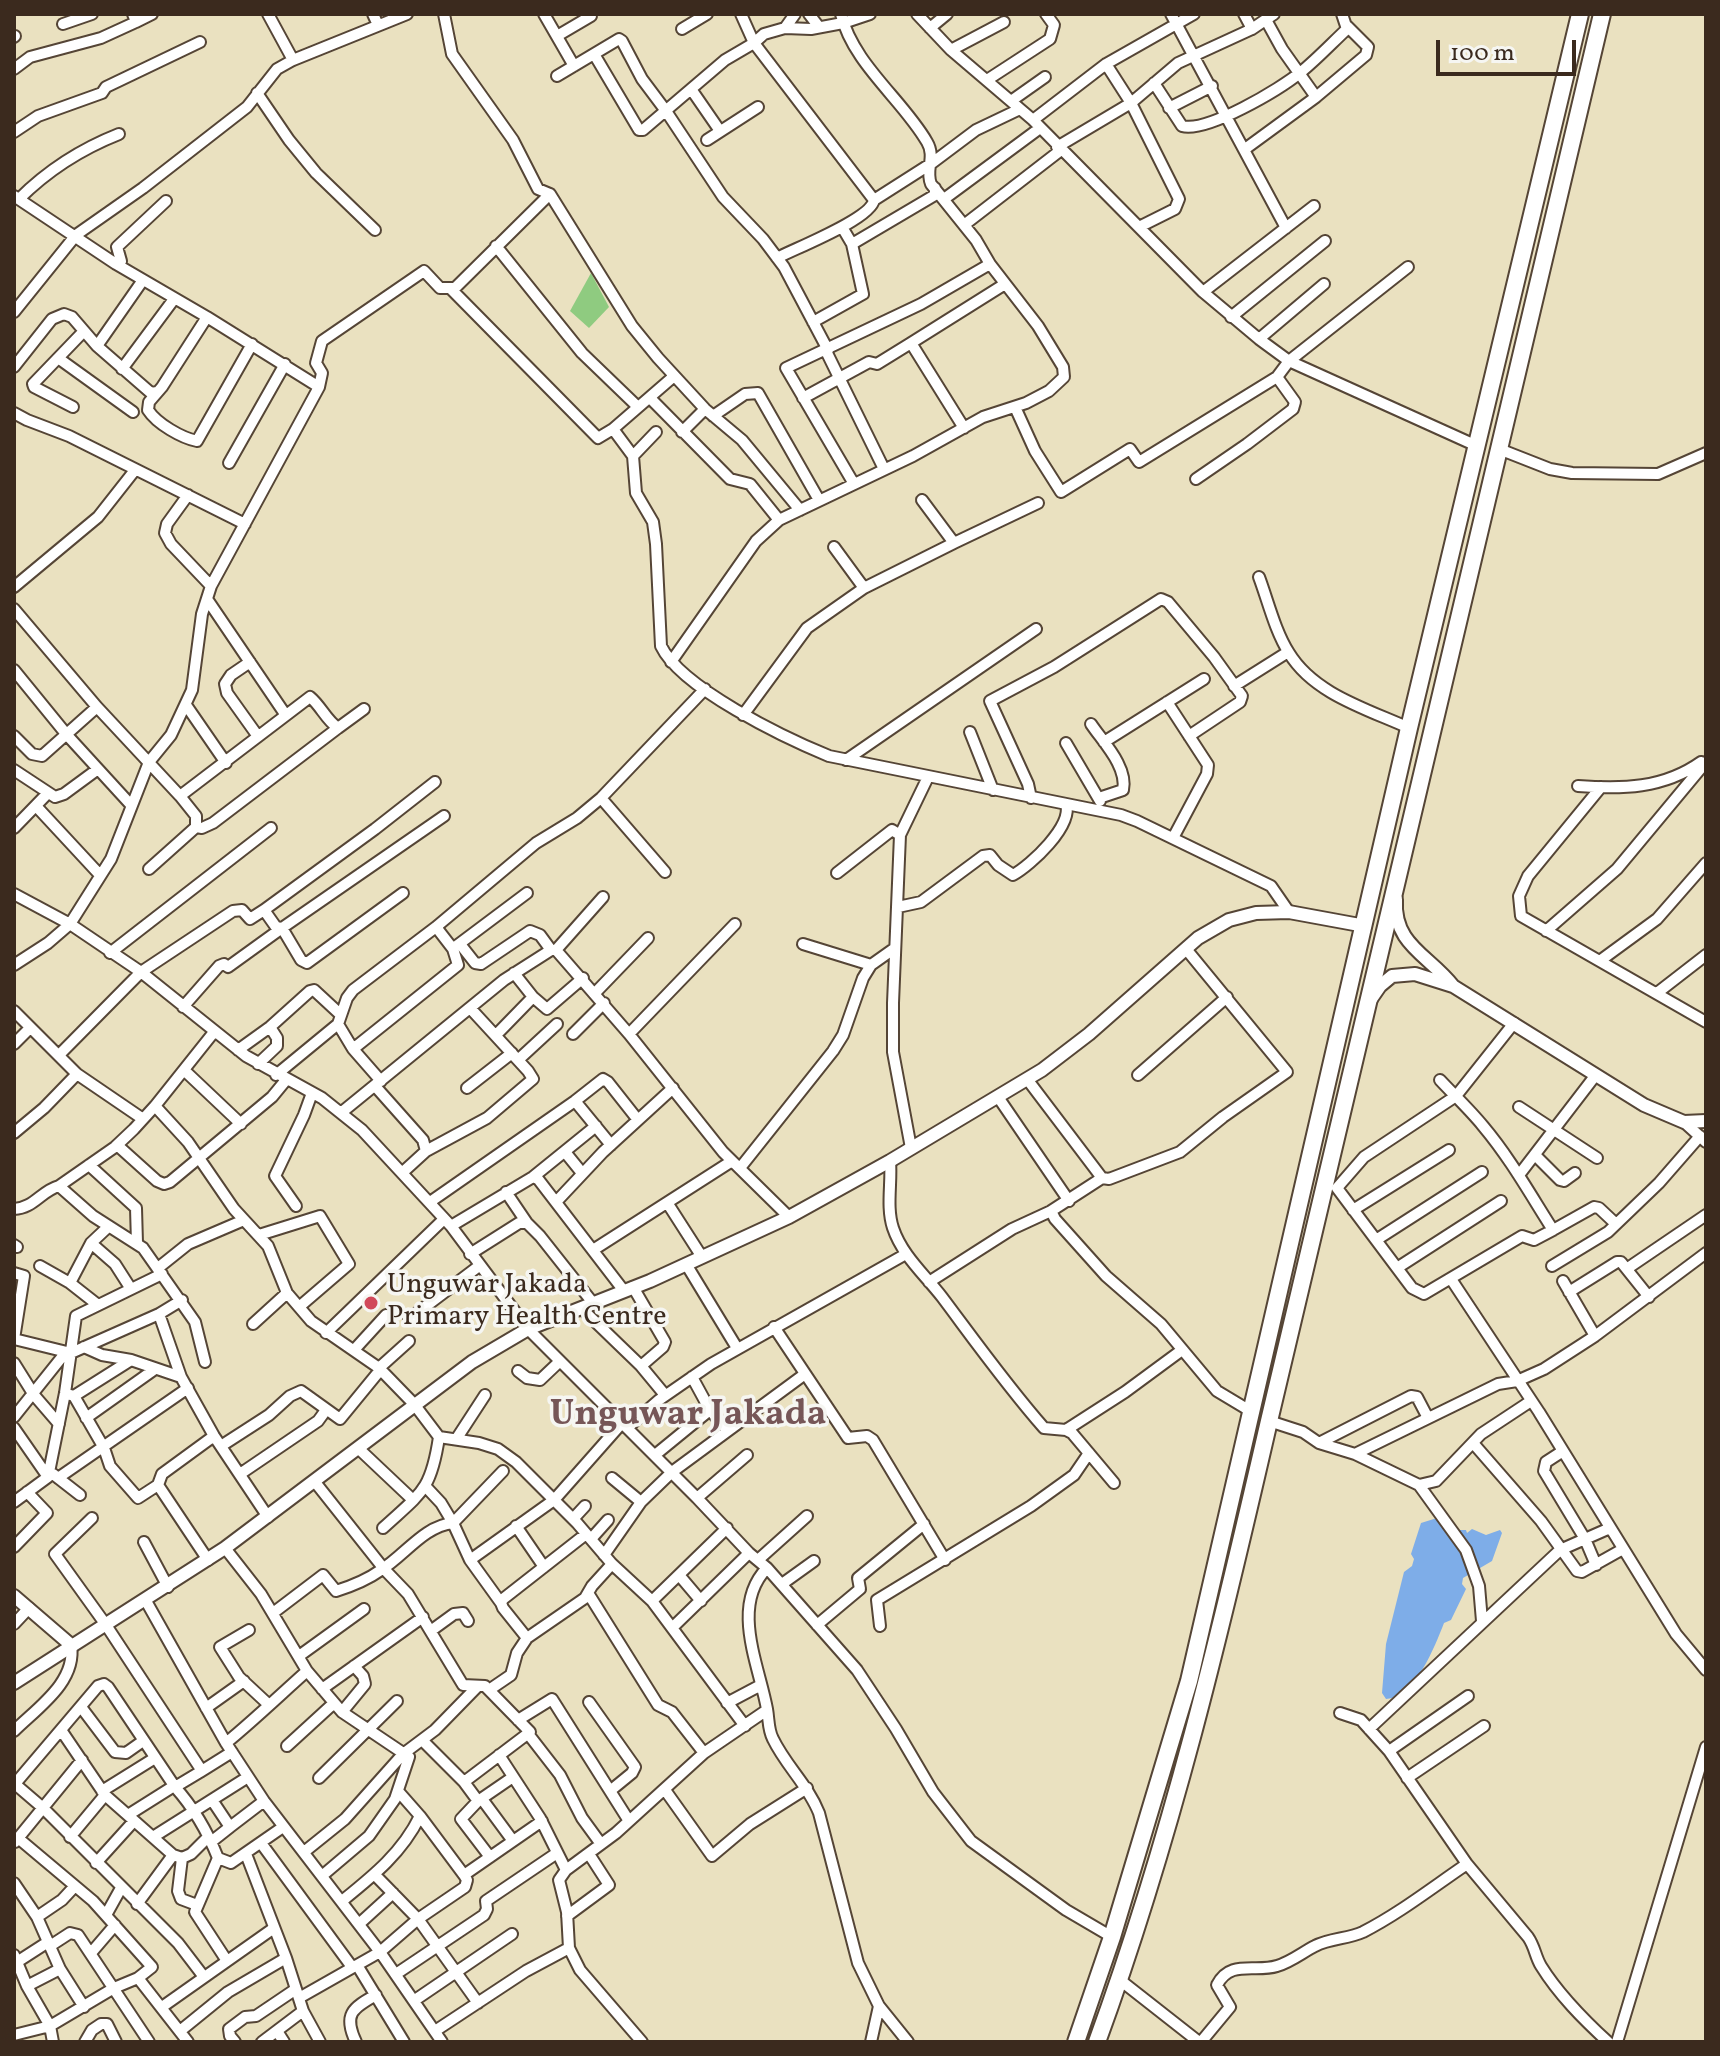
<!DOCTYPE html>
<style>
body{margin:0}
#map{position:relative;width:1720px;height:2056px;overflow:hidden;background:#eae1c0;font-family:Vollkorn,serif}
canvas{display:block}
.frame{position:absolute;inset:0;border:16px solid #3b2a1e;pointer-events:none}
.scale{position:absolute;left:1436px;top:40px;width:140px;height:36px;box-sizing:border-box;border:4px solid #3b2a1e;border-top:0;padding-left:10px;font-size:24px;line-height:28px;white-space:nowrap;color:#3b2a1e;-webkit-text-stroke:6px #f6f6f2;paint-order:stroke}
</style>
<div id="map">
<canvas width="1720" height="2056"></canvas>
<div class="frame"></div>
<div class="scale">100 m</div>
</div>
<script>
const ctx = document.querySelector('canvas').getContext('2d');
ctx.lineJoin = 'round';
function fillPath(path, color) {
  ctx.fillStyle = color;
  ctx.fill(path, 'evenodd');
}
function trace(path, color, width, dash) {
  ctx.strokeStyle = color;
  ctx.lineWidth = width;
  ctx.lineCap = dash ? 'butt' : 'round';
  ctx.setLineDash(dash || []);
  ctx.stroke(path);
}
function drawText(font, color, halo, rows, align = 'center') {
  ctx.font = font + ' Vollkorn,serif';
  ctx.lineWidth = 7;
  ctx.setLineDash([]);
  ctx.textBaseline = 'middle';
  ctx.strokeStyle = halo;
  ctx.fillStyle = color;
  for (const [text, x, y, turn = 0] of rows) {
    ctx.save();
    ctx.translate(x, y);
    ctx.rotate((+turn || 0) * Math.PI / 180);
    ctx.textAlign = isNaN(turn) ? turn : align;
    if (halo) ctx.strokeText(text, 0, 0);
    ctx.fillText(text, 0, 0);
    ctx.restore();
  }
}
fillPath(new Path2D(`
 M591,273L609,307L589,328L570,311Z`), '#8fcb80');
fillPath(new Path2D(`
 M1437,1518L1458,1530H1466L1467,1533L1472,1529L1486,1535L1500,1530L1502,1533L1492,1561L1463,1578L1462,1584L1466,1589L1451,1620L1444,1623C1435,1646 1415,1698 1386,1699L1382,1693L1386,1644L1404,1572L1412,1566L1414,1559L1411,1554L1421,1523Z`), '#7eade8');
const minor = new Path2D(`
 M133,14L136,22L152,14
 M268,14L293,60
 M373,14L378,25
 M444,14L452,54L513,140L538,189L550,194L632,326L658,358L705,409L742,440L800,510
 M544,14L574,66
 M741,14L754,43L874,200C871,219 796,248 777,258
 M809,14L819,27
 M917,14L951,50L1033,120L1203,292L1259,339L1289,361L1477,446
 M1171,14L1286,228
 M1244,14L1252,29
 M1266,20L1282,49L1316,97
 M63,24L92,14
 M785,28L795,14
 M930,28L947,14
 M682,29L707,14
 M557,36L591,16
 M14,37L15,36
 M951,50L1004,22
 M594,54L639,130H643L725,60L754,43L764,34L785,28L811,29L843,23L870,14
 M1106,64L1131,103L1179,199L1175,209L1139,227
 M14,69L30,57L101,38L136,22
 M557,76L619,39L622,41L642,79L666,111L723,197L763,239L784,267L828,350
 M987,80L1050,39L1054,25L1046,14
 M1154,83L1182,126C1207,133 1280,89 1301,72C1317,59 1332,43 1347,29L1342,14
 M691,89L720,131
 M257,93L289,140L316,173L375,230
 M1011,101L1045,77
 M1169,108L1212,86
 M1033,120L1106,64L1194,14
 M14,132L38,116L102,93L106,87L200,42
 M707,140L758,107
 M1057,147L1131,103L1178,63L1252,29L1274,14
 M1245,149L1316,97L1366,55L1368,47L1347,26
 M14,196L116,264L207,317L319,387
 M19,199C48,170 81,149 119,134
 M944,199L1040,128
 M874,200L932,163L976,130L1020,109
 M964,225L1061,150
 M852,244L935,195V188
 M496,246L582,353L638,407
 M116,264L121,261L117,247L166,201
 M451,289L598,438L613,429L673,377
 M1203,292L1314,206
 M14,312L76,235L143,188L247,107L277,69L293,60L407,14
 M207,317L162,387L149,402L148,410C157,424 182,438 197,441L252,344
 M1231,317L1325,241
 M813,322L863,294L852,244L842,227
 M1259,339L1324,284
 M97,346L143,280
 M826,351L884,469
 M58,358L133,412
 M14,367L52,319L64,314L72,317L97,346L151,393L157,392
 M122,369L174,299
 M650,398L730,479L750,484L779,520
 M803,398L869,362L877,364L911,343
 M73,407L34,387L33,384L84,331
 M1015,407L1035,451L1061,492L1130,449L1139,462L1277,377L1289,361L1408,267
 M14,413L27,420L69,436L245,524
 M713,416L745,394L758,393L819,500
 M964,428L911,343L1005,284
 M613,429L633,456L636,493L653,522L656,544L661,646C681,688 785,738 829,756L1121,815L1137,821L1271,886L1289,912
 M682,432L705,409
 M1499,449L1550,469L1572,473L1658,474L1706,453
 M633,456L656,432
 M229,463L285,364
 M1196,479L1247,444L1293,409L1295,402L1277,377
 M854,484L786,368L921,304L990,264
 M188,495L167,524L165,533L171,544L211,586
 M954,543L1038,503
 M1259,577C1268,601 1275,631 1289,653C1314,694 1367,709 1409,728
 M14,587L98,517L135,470
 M864,588L954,543L922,500
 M207,599L285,714
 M14,609L97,707L180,796L310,697C321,706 326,720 338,728L364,709
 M250,662L231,675L225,684L227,693L257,735
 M671,662L756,541L779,520L913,456L983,417L1026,403L1049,391L1064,377L1063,367L1038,326L990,264L976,240L931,184C925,170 936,157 927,142C903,100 853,64 841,14
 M14,670L67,735L131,805
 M1234,686L1288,652
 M1167,702L1208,765L1207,774L1173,838
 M186,705L226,763
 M743,715L807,628L864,588L834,547
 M1091,724C1103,742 1128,767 1123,790L1099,798
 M970,732L993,790
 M14,736L32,754L42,756L97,707
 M1104,742L1204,679
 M1066,743L1100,801
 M846,760L1036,629
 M14,770L55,797L64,794L98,769
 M1578,786C1622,789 1663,789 1701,762
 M1601,787L1528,876L1519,896L1521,916L1706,1022
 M180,796L196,816V827
 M601,798L665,872
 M1031,798L1028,784L990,701L1054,667L1161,599L1168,602L1214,657L1242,696L1240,702L1189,736
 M36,806L100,875
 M14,828L48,793
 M900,835L928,777
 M149,869L196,827L202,828L213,823L338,728
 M837,873L892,830L900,835L893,1003V1052L911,1148
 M14,894L70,924L141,972L246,1056L322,1098L362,1130L451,1226L528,1329L697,1498L749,1553L767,1568L857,1670L896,1729L933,1792L971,1841L1066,1910L1112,1937
 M898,907L921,902L983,856L990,855L998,865L1013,875C1031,865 1073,826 1066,804
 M264,910L276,927L282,928L444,816
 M1546,931L1617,869L1706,762
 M460,944L475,963L481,964L530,931L540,935L551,950
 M803,944L871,965
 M455,947L527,893
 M556,950L629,1034L723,1152L789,1217
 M110,953L271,828
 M1601,960L1657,919L1706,863
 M14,965L48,943L70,924L111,859L149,762L171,735L192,690L202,614L211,586L319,387L322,373L316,363L322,341L424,271L440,288H455L550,194
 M595,993L648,938
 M1657,993L1706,955
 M533,997L547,1009L583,978
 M183,1007L219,966L224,964L228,967L282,928L301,960L307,963L403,893
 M14,1011L77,1074L143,1119
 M573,1034L604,1003
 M629,1034L735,924
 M496,1035L533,997L514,973
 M14,1044L30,1028
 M353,1049L458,965L453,949L436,927
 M238,1050L270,1027L310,991L314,990L341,1015
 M59,1055L141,972L233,911L242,910L250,919L264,910L375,829L435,782
 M518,1060L557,1024
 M258,1064L277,1046V1038L270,1027
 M185,1071L241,1124
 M276,1075L338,1024
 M1138,1075L1227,997
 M1027,1079L1102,1178L1109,1179L1180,1152L1223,1117L1287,1072L1186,949
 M1440,1080C1454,1095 1470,1110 1483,1126C1510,1158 1530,1194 1553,1230L1534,1240L1522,1236L1424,1294L1412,1288L1337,1188L1364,1157L1456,1096L1514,1023
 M381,1081L353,1049L338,1024L347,998L353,990L436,927L536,843L577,818L601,798L705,689
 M375,1086L423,1140L426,1151L403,1172
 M467,1088L512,1053
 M998,1097L1069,1201
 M575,1101L603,1079L608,1082L638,1120
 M155,1106L188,1142L234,1209L268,1246L287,1293L311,1321L379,1368L414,1404L439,1437C431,1491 421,1493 383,1528
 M1519,1107L1597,1158
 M342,1112L504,980L551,950H556L603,897
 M1684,1122L1706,1142
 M14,1133L44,1108L77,1074
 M117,1145L157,1181L164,1184L170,1182L272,1097L286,1080
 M426,1151L487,1118L533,1079L528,1071L470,1008
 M565,1152L582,1173
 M1535,1155L1560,1180L1564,1181L1575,1173
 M890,1161C892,1182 886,1207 893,1228C902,1255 924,1274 942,1297C975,1341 1007,1386 1044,1428L1066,1430L1072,1433L1114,1483
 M89,1165L136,1208L137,1243
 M740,1168L833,1051L843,1035L863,978L871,965L895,948
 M1519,1175L1595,1076
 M533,1177L538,1179L624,1291
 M1102,1178L1051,1211L1055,1219L1106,1276L1161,1324L1217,1391L1252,1412
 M59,1186L93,1216L143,1248L195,1322L205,1362
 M506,1192L527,1223
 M430,1202L575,1101L611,1145
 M556,1202L603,1152L673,1088
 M668,1204L702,1257
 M296,1206L275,1176L304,1115L312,1093
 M14,1209C34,1208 41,1191 59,1186L115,1147L134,1129L155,1106L214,1032
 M1353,1210L1449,1150
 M451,1226L533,1177L596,1126
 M1553,1230L1594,1207L1599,1208L1616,1224
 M259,1235L320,1216L349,1264L299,1307
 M1376,1240L1482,1172
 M91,1243L115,1264L131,1289
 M14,1245L17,1247
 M593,1250L732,1161
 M470,1254L519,1223H527L540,1236L593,1303
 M686,1264L737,1348
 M40,1266L70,1283L98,1305
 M1552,1266L1608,1232L1659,1183L1700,1136
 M158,1268L188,1244L244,1220
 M1397,1268L1501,1201
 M1628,1268L1706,1215
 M14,1273L24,1276L14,1339L71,1353L159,1314L182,1300
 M1451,1279L1539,1412L1676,1634L1706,1670
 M1563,1281L1595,1336
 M929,1282L1012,1229L1051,1211
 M70,1283L91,1243L108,1227
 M633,1287L665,1342L663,1347L641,1366
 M1569,1292L1617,1262H1621L1649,1297
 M581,1308L641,1366L665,1395
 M159,1314L181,1377L214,1436L268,1517
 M409,1319L479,1266
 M253,1324L287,1293
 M774,1327L848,1438L867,1436L873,1440L945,1560
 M326,1333L444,1219
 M84,1347L102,1355L131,1360L181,1377
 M354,1350L386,1315
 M14,1363L34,1395L59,1424
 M379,1368L409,1341
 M518,1371L527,1378L540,1380L560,1361
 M692,1377L710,1410L727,1430
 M67,1394L74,1396L131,1360
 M74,1396L104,1448L110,1466L138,1498L158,1485
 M14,1417L66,1352
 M86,1418L155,1369
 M1269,1421L1303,1432L1319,1443L1355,1454L1419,1485L1466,1550L1479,1586L1482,1621
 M14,1428L48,1477
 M627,1428L659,1400L711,1364L906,1254
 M1066,1430L1125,1392L1182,1350
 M439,1437L479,1443L498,1449L516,1462L577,1523L612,1564L652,1601L745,1726
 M457,1438L485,1395
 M1319,1443L1411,1396L1417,1397L1428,1418
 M1473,1443L1541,1521L1577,1571L1582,1572L1623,1549
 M221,1446L269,1415L290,1396L301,1391L340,1419L381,1369
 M359,1449L413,1500
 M1563,1451L1546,1462L1544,1471L1585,1539L1596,1565
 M1355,1454L1498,1384L1517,1381L1544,1369L1595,1336L1706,1253
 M655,1455L710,1410
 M53,1474L80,1495
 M240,1474L318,1421L326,1410
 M58,1478L188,1388
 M612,1478L641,1502
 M315,1482L384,1569L408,1594L463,1685L485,1686L530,1732L464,1782
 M1419,1485L1436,1481L1481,1434L1531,1401
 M426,1487L441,1503L453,1523L503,1471
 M697,1498L747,1455
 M14,1502L48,1477L65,1393L76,1316L162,1274
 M92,1518L55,1554L106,1625L200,1768V1772L175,1787
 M573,1519L585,1506
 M516,1526L544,1567
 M591,1539L608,1520
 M144,1542L168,1587
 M14,1547L47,1513L27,1492
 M225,1548L261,1594L307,1671L342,1712L409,1757L395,1799L369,1836L323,1875
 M604,1555L641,1502L672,1472L805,1374
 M208,1560L158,1485L162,1474L214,1436
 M470,1560L501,1603
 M758,1560L807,1516
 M767,1568C730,1606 759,1665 767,1709C769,1720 768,1730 773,1739C786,1766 808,1785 819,1813L858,1963L879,2006L908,2042
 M679,1575L701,1601
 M782,1584L814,1561
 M588,1593L658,1705L672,1712L704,1753
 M146,1601L226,1743L264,1801L380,1952L442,2042
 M652,1601L727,1528
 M273,1613L323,1575L336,1591C352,1586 367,1580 381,1570C405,1555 424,1526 453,1523L470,1560L554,1500L622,1423
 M14,1624L29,1608
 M817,1625L860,1589L858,1578L924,1524
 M880,1626L877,1600L1031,1506L1074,1475L1089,1453
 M673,1627L749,1553
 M249,1630L220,1647L239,1677L268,1704
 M432,1630L454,1614L463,1613L468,1621
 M527,1638L503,1608L501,1603L503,1599L586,1534
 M299,1656L364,1609
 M322,1689L423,1617
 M489,1690L511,1675L517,1653L527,1638L585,1598L592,1586L612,1564
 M589,1702L635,1767L632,1773L610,1791
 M727,1703L761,1685
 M81,1707L115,1752L126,1753L143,1741
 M206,1708L244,1681
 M342,1712L365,1684L363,1676L354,1666
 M518,1720L552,1699L629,1821
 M1369,1729L1560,1550L1610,1528
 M61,1730L105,1795L173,1855L182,1858L191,1854L208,1837
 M14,1731C37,1708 77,1682 71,1645
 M529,1735L560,1775L582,1818L601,1844
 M422,1740L464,1782L478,1801
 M226,1743C254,1720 280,1695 307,1671
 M287,1746L334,1703
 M1389,1751L1468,1696
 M499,1755L540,1818L566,1870
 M200,1772L232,1752
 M319,1778L397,1701
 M1407,1778L1484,1726
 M15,1784L43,1808L178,1943L204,1977
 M14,1785L98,1686L104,1684L108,1687L175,1787C193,1807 208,1833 218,1858L195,1912L227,1961
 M665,1790L712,1856L750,1824L807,1788
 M102,1791L155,1758
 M482,1799L513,1841
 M128,1815L174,1786
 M230,1827L264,1801
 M70,1837L105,1795
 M153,1837L248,1777
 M15,1842L82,1760
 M211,1842L230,1827L212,1800
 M261,1843L352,1967
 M304,1852L345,1819L403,1754L435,1730L477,1687
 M246,1854L286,1958L303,2011L320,2042
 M490,1857L461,1819L478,1801L513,1777
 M182,1858L178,1891L181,1899L197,1905
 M218,1858L231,1863L283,1827
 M96,1863L134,1821
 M1467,1864L1528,1937C1535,1947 1535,1956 1541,1966C1559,1995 1583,2019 1608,2042
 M375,1875L418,1919L478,2003
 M464,1875L542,1821
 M14,1883L37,1917L60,1969L84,2007
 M342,1901C373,1876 402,1853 420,1816L398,1791
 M137,1904L173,1855
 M106,1915L121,1888
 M567,1916L609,1885L589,1854
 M37,1917L62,1900L75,1886
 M359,1924L393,1893
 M50,1946L70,1933L78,1935L149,2042
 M91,1953L115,1925
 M14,1955L27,1986L50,2026L53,2042
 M17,1962L48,1942
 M357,1965L404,2042
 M396,1974L484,1915L487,1909L486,1901L557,1853
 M138,1978L188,2042
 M1120,1980L1199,2042
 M27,1986L60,1969
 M299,1998L380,1952L418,1919L465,1887L467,1880L464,1875L420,1816
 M415,2000L512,1934
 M162,2007L274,1928
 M180,2031L228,1992L286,1958
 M277,2031L284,2042
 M435,2031L526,1971L569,1948
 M14,2035L50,2026L114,1988L138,1978L152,1967L93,1901L18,1838
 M85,2042L92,2030L101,2024H107L116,2042
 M235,2042L230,2036L229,2029L245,2017L256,2016L296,1989
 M262,2042L303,2011
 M356,2042C343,2015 352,2008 376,1995
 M642,2042L580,1970L569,1948L567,1912L559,1880L566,1870L616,1833L704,1753L767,1710
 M871,2042L879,2006
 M1201,2042L1230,2007L1217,1985C1230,1959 1255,1973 1277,1966C1291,1962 1303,1952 1315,1946C1330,1938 1348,1939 1363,1932C1400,1913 1433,1887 1467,1864L1389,1751L1361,1720L1340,1713
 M1617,2042L1706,1747`);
const tertiary = new Path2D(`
 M1396,899C1393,945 1429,955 1453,986
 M1371,999L1380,986L1392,976L1415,974L1453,986L1644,1105L1684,1122L1706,1121
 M14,1596L71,1645
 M14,1683L225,1548L472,1362L528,1329L650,1281L789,1217L890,1161L1042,1070L1089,1034L1198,938L1229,920L1256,913L1289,912L1365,926`);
const primary = new Path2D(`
 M1076,2042L1112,1937L1189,1681L1409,728L1580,14
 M1097,2042C1171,1840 1221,1630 1269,1421L1602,14`);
trace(minor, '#554536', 14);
trace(tertiary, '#554536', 16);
trace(primary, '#554536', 20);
trace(minor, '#fff', 10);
trace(tertiary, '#fff', 12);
trace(primary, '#fff', 16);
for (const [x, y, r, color] of [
 [371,1303,8,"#d1495b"]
]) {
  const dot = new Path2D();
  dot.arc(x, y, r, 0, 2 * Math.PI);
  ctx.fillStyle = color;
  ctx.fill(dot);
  trace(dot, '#f6f6f2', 3);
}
drawText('28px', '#3b2a1e', '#f6f6f2', [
 ["Unguwar Jakada",387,1287],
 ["Primary Health Centre",387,1319]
], 'left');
drawText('bold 36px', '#765657', '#f6f6f2', [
 ["Unguwar Jakada",688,1417]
]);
</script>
